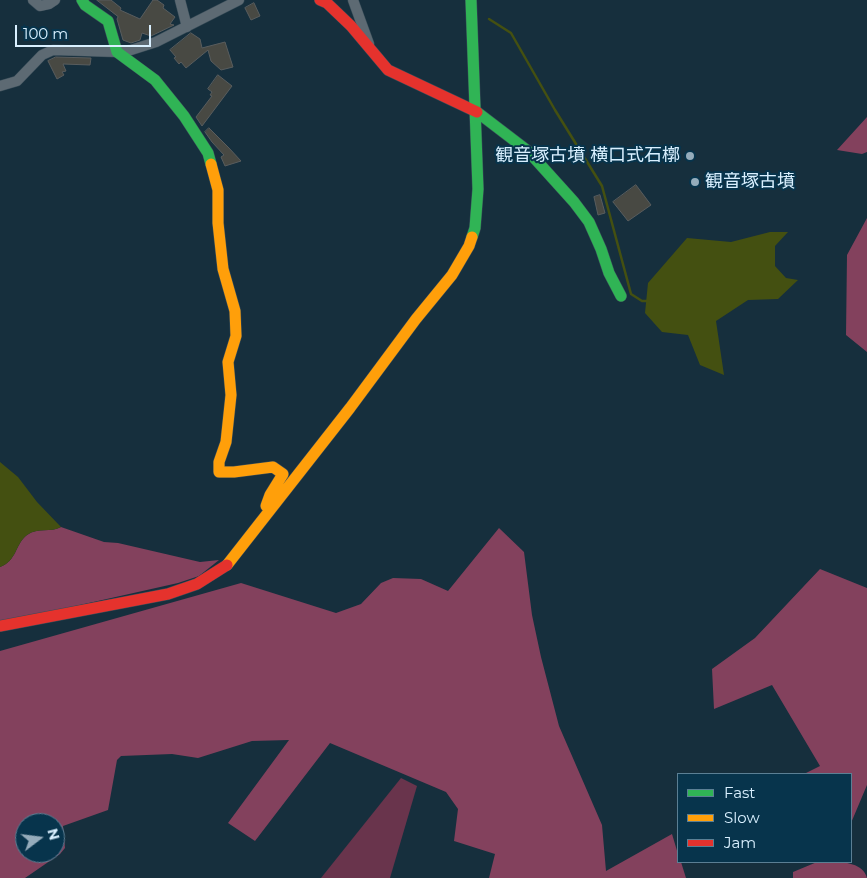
<!DOCTYPE html>
<meta charset="utf-8">
<style>
body{margin:0}
#map{position:relative;width:867px;height:878px;overflow:hidden;background:#162f3d;font-family:Montserrat,sans-serif}
canvas{display:block}
.legend{position:absolute;left:677px;top:773px;width:175px;height:90px;box-sizing:border-box;background:#07344c;border:1px solid #5b7f94;margin:0;padding:6px 9px;list-style:none;font-size:15px;color:#d9f0ff}
.legend li{display:flex;align-items:center;gap:10px;height:25px}
.legend b{width:25px;border:1px solid #5b7f94}
.north{position:absolute;left:15px;top:813px;width:50px;height:50px;box-sizing:border-box;background:#07344c;border:1px solid #5b7f94;border-radius:50%;rotate:75deg;font-size:14px;font-weight:700;line-height:20px;text-align:center;color:#d9f0ff}
.north::after{content:'';display:block;margin:auto;width:18px;height:22px;background:#95acbb;clip-path:polygon(50% 0,100% 100%,50% 72%,0 100%)}
.scale{position:absolute;left:15px;top:25px;width:136px;height:22px;box-sizing:border-box;border:2px solid #d9f0ff;border-top:0;padding-left:6px;font-size:15px;line-height:18px;white-space:nowrap;color:#d9f0ff;-webkit-text-stroke:4px #07344c;paint-order:stroke}
</style>
<div id="map">
<canvas width="867" height="878"></canvas>
<ul class="legend">
<li><b style="height:6px;background:#30b455"></b>Fast</li>
<li><b style="height:6px;background:#ff9f0a"></b>Slow</li>
<li><b style="height:6px;background:#e5322d"></b>Jam</li>
</ul>
<div class="north">N</div>
<div class="scale">100 m</div>
</div>
<script>
const ctx = document.querySelector('canvas').getContext('2d');
ctx.lineJoin = 'round';
function fillPath(path, color) {
  ctx.fillStyle = color;
  ctx.fill(path, 'evenodd');
}
function trace(path, color, width, dash) {
  ctx.strokeStyle = color;
  ctx.lineWidth = width;
  ctx.lineCap = dash ? 'butt' : 'round';
  ctx.setLineDash(dash || []);
  ctx.stroke(path);
}
function drawText(font, color, halo, rows, align = 'center') {
  ctx.font = font + ' Montserrat,"Noto Sans JP",sans-serif';
  ctx.lineWidth = 4;
  ctx.setLineDash([]);
  ctx.textBaseline = 'middle';
  ctx.strokeStyle = halo;
  ctx.fillStyle = color;
  for (const [text, x, y, turn = 0] of rows) {
    ctx.save();
    ctx.translate(x, y);
    ctx.rotate((+turn || 0) * Math.PI / 180);
    ctx.textAlign = isNaN(turn) ? turn : align;
    if (halo) ctx.strokeText(text, 0, 0);
    ctx.fillText(text, 0, 0);
    ctx.restore();
  }
}
fillPath(new Path2D(`
 M401,778L417,786L390,878H321Z`), '#69344c');
fillPath(new Path2D(`
 M867,117V152L862,154L837,150Z
 M867,218V352L846,335L847,255Z
 M61,527L104,542L118,543L200,562L219,560L199,576L178,583L0,623V567C17,561 15,544 27,535C38,527 50,533 61,527Z
 M499,528L524,552L532,615L541,657L559,726L602,825L606,871L672,834L678,854V862H681L686,878H489L495,854L454,841L458,809L446,792L330,743L255,841L228,823L289,740L252,741L198,758L172,754L121,756L117,760L108,810L63,826L65,848L60,854L25,878H0V651L241,583L336,613L361,604L381,583L393,578L421,579L448,591ZM25,823H55V853H25Z
 M820,569L867,588V785L851,823V774H804L820,766L772,685L714,709L712,669L755,638Z
 M817,862C832,862 862,859 867,878H793V872Z`), '#83415d');
fillPath(new Path2D(`
 M770,232H788L775,246V266L786,278L798,280L778,299L748,300L716,321L724,375L700,365L688,335L662,332L645,313L648,283L687,238L731,242Z
 M0,462L18,477L37,502L61,527C50,533 38,527 27,535C15,544 17,561 0,567Z`), '#445011');
trace(new Path2D(`
 M489,19L511,33L555,110L602,186L631,294L642,301H648`), '#445011', 2.5);
const building = new Path2D(`
 M97,0H111L121,8L120,10L140,19L153,0H157L164,5L163,8L175,17L170,24L174,25L151,36L142,33L140,40L131,43L123,40L117,19L118,17Z
 M254,3L260,16L251,20L245,8Z
 M191,33L200,39L202,48L225,42L233,67L221,70L211,61L208,50L186,68L181,62L179,64L174,58L176,57L170,50Z
 M56,57L91,58L90,65L63,64L66,71L62,72L64,75L57,79L48,61Z
 M218,75L232,86L202,126L196,117L212,96L210,95L212,92L208,89Z
 M209,128L229,148L241,161L225,166L221,157L224,155L212,142L205,132Z
 M636,185L651,205L628,221L613,202Z
 M600,195L605,213L598,215L594,197Z`);
fillPath(building, '#484943');
trace(building, '#595d5e', 1);
const street = new Path2D(`
 M33,0L40,6L49,4L55,0
 M180,0L187,27
 M353,0L369,44
 M0,86L17,81L42,55L53,50L117,52L131,50L156,42L239,0`);
const fast = new Path2D(`
 M82,0L85,5L108,21L117,52L155,80L184,116L208,153L211,164
 M471,0L478,189L475,228L472,237
 M477,112L528,151L574,202L589,222L601,249L609,273L621,296`);
const slow = new Path2D(`
 M211,164L218,190V223L223,269L235,311L236,336L228,362L231,395L226,442L219,462V472H234L273,467L283,474L270,495L266,506
 M227,565L350,408L416,319L452,275L469,246L472,237`);
const jam = new Path2D(`
 M320,0L327,3L351,26L388,70L477,112
 M0,626L168,594L197,584L227,565`);
trace(street, '#394d59', 11);
trace(fast, '#394d59', 12);
trace(slow, '#394d59', 12);
trace(jam, '#394d59', 12);
trace(street, '#5d6a73', 10);
trace(fast, '#30b455', 11);
trace(slow, '#ff9f0a', 11);
trace(jam, '#e5322d', 11);
for (const [x, y, r, color] of [
 [690,156,5,"#95acbb"],
 [695,182,5,"#95acbb"]
]) {
  const dot = new Path2D();
  dot.arc(x, y, r, 0, 2 * Math.PI);
  ctx.fillStyle = color;
  ctx.fill(dot);
  trace(dot, '#07344c', 2);
}
drawText('18px', '#d9f0ff', '#07344c', [
 ["観音塚古墳 横口式石槨",680,156],
 ["観音塚古墳",705,182,"left"]
], 'right');
</script>
